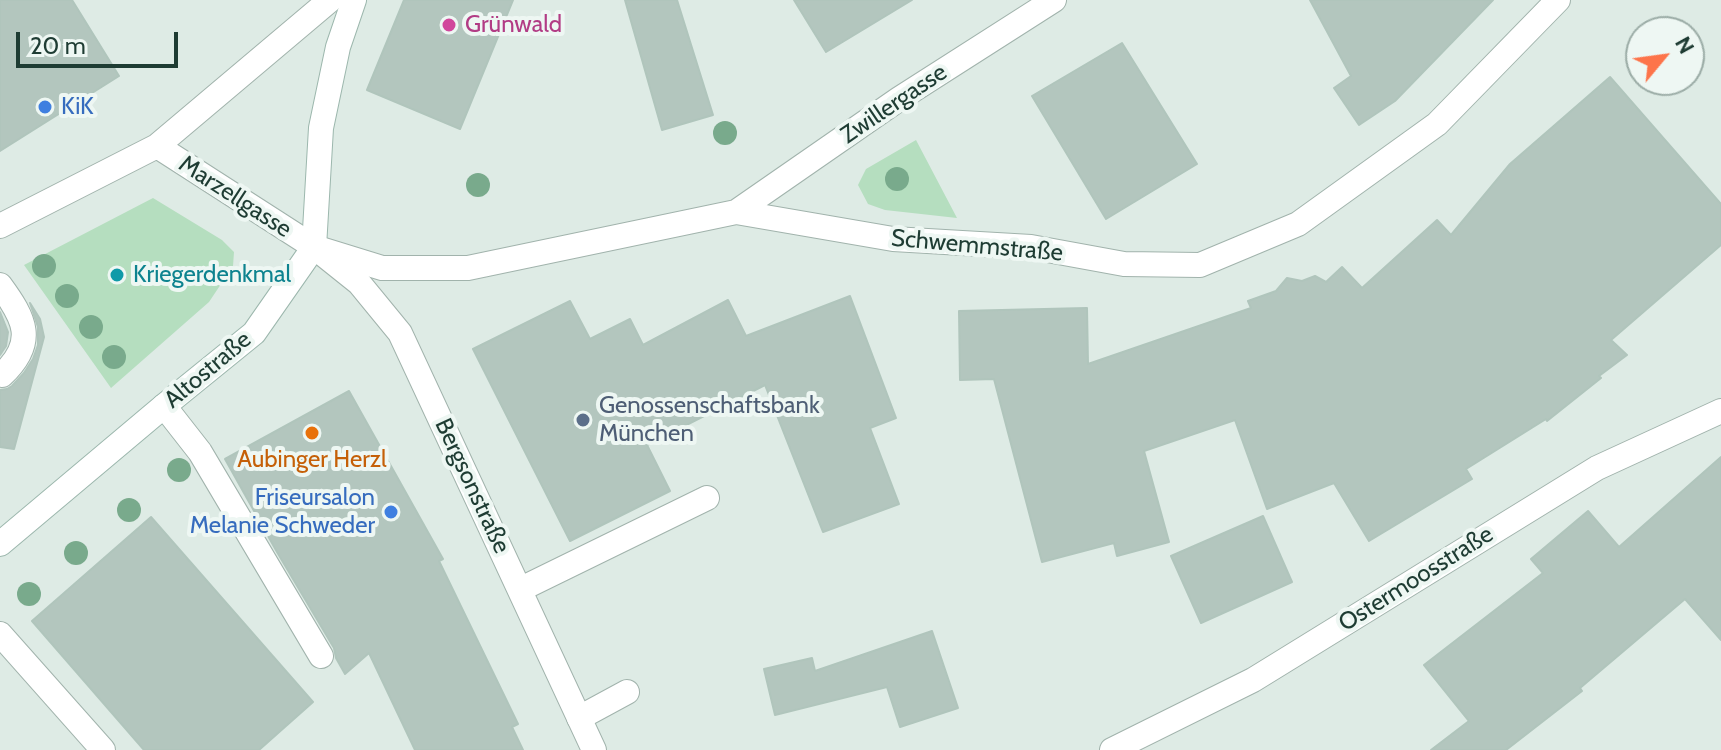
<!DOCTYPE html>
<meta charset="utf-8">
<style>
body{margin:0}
#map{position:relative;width:1721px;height:750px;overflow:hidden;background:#deebe5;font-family:Cabin,sans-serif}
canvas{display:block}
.north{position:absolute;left:1625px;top:16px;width:80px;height:80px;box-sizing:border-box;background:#eef7f3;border:2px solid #9baca6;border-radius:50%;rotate:61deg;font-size:22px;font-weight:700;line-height:32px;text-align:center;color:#1e3c33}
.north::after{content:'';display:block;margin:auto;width:28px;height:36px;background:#fd744a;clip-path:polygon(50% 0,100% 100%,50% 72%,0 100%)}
.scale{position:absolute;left:16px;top:32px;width:162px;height:36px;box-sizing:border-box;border:4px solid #1e3c33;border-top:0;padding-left:10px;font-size:24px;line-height:28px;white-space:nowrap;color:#1e3c33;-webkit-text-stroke:6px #eef7f3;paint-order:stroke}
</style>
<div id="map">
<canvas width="1721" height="750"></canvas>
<div class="north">N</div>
<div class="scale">20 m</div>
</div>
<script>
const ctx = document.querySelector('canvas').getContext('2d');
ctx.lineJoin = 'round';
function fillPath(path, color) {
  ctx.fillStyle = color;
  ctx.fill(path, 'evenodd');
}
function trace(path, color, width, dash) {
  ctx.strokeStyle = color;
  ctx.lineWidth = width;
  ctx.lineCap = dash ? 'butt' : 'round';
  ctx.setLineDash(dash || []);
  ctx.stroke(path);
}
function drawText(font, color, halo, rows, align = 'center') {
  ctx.font = font + ' Cabin,sans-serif';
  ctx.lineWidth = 8;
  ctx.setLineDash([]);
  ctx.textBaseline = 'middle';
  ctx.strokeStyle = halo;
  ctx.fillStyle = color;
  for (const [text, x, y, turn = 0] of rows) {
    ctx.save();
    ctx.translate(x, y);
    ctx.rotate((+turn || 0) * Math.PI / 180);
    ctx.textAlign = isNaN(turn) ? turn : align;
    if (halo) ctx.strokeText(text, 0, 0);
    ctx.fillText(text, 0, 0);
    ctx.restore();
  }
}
fillPath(new Path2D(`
 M916,140L957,218L885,210L868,204L858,185L866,169Z
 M153,198L222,240L234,252L233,266L209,302L111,388L24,265Z`), '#b5debf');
const building = new Path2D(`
 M0,0H72L119,76L0,151Z
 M404,0H513L460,129L367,90Z
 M625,0H677L713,115L662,130Z
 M794,0H912L826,52Z
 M1310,0H1493L1395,101L1359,125L1334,88L1351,76Z
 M1122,43L1197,164L1106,219L1032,96Z
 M1610,77L1721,204V245L1611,340L1627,355L1599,376L1601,378L1547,421L1546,419L1466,469L1472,479L1369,541L1334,483L1267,509L1235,420L1144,451L1169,542L1117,556L1114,543L1042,562L994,379L960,380L959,311L1087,308L1088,364L1251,308L1248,301L1276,291L1287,278L1302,281L1315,276L1326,282L1342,267L1362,288L1437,220L1451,235L1510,164Z
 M850,296L896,418L870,428L899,504L823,532L765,385L647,445L670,491L570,541L473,349L570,301L590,339L630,319L643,345L728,300L746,336Z
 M30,303L40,319L44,337L14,449L0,447V390L7,389L12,386L24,373L33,359L38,345V327Z
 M0,312L8,332L6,346L0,355Z
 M349,391L443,559L439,561L518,724L512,727L523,750H415L369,653L345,674L336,658L334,648L277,552L225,459Z
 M1721,457V640L1685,599L1580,688L1582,691L1506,750H1431L1469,721L1424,665L1543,573L1531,559L1588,511L1619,547Z
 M1263,516L1292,582L1201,623L1171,556Z
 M151,517L313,702L259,750H144L32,621Z
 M932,631L958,708L900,727L887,687L775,715L764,669L812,658L815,671Z`);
fillPath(building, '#b3c6be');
trace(building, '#b0c5bc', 2);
const service = new Path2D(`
 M0,285C25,319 37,342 2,375
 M164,406L200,452L321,656
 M521,589L707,498
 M0,634L103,750
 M579,718L627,692`);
const minor = new Path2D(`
 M157,146L314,247L382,268H468L736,212L893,239L1031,247L1124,264L1200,265L1298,224L1437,124L1558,0
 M736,212L899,99L1054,0
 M0,226L157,146L330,0
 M1112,750L1253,680L1597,468L1721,411`);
const tertiary = new Path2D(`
 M314,247L359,283L400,333L594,750`);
const secondary = new Path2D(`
 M0,544L164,406L254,333L314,247L321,128L338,47L354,0`);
trace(service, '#a1b3ac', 26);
trace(minor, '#a1b3ac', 26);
trace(tertiary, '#a1b3ac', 26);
trace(secondary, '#9cb7ad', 26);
trace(service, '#fff', 24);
trace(minor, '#fff', 24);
trace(tertiary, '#fff', 24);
trace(secondary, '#fff', 24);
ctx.fillStyle = '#79aa8c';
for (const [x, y] of [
 [725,133],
 [897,179],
 [478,185],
 [44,266],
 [67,296],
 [91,327],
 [114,357],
 [179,470],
 [129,510],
 [76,553],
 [29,594]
]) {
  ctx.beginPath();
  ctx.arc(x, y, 12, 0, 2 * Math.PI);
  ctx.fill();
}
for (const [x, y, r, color] of [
 [449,25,8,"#d1479c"],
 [45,107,8,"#3f7fe0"],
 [117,275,8,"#0f9aa8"],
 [583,420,8,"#5c6f8a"],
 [312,433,8,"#e8710a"],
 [391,512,8,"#3f7fe0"]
]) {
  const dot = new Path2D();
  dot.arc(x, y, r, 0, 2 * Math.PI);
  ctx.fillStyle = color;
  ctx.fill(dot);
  trace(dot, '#eef7f3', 3);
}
drawText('24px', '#b23c85', '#eef7f3', [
 ["Grünwald",465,25]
], 'left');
drawText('24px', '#1e3c33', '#eef7f3', [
 ["Zwillergasse",894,104,-34],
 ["Marzellgasse",235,197,33],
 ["Schwemmstraße",977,246,5],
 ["Altostraße",208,370,-40],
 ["Bergsonstraße",472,486,65],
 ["Ostermoosstraße",1416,579,-32]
]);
drawText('24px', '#366cbe', '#eef7f3', [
 ["KiK",61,107],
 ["Friseursalon",375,498,"right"],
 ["Melanie Schweder",375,526,"right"]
], 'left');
drawText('24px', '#0d838f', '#eef7f3', [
 ["Kriegerdenkmal",133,275]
], 'left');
drawText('24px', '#4e5e75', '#eef7f3', [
 ["Genossenschaftsbank",599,406],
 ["München",599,434]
], 'left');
drawText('24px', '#c56008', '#eef7f3', [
 ["Aubinger Herzl",312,460]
]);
</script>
